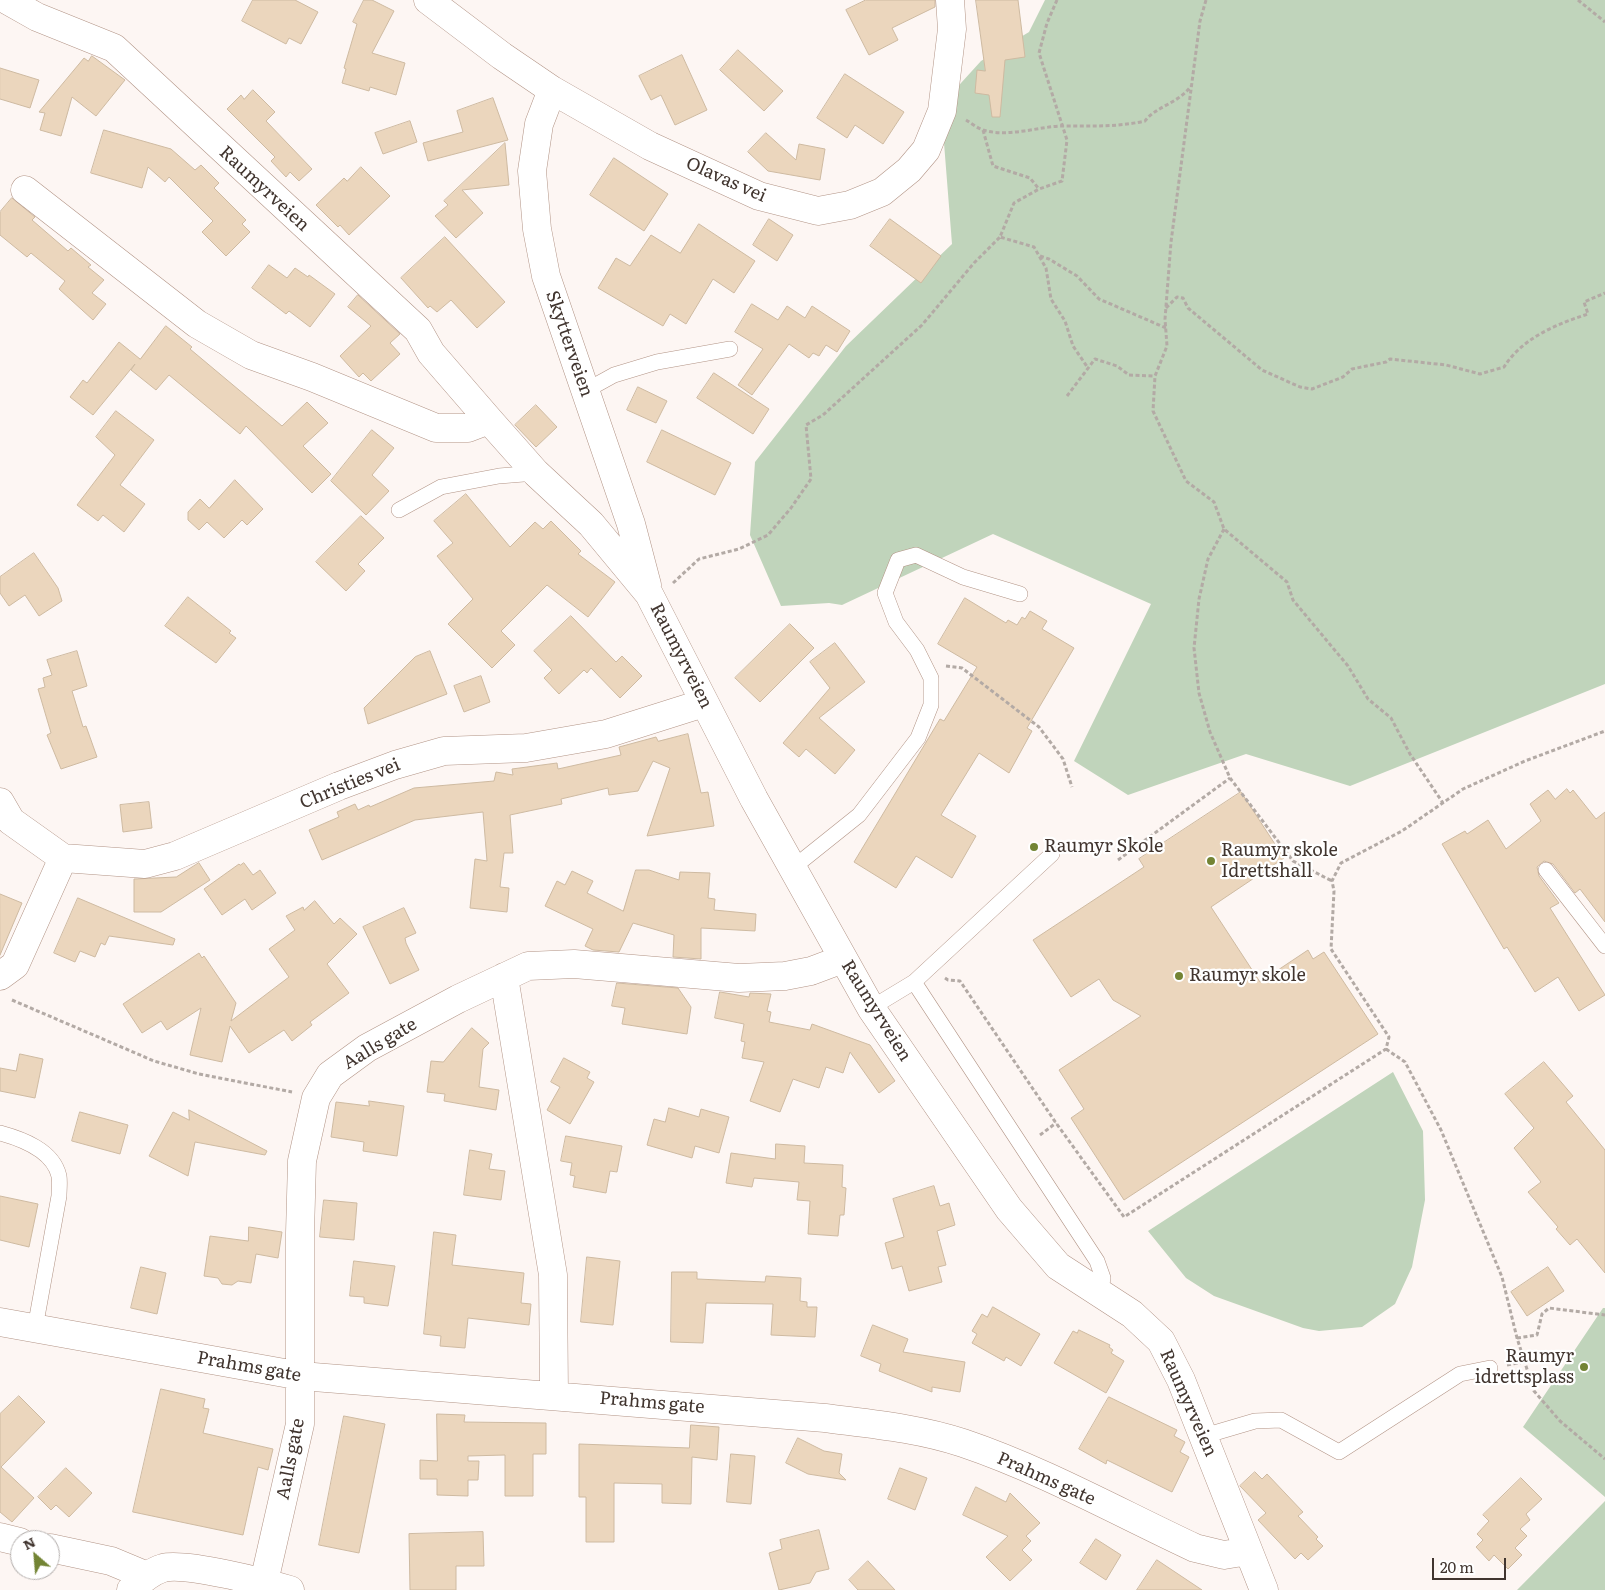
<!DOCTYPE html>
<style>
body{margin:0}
#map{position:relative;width:1605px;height:1590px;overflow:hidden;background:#fdf6f3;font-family:Literata,serif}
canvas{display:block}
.north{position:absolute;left:10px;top:1530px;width:50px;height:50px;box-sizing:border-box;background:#fff;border:1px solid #b3aeac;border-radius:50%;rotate:333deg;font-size:14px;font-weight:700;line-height:20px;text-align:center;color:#41352f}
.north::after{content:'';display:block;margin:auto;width:18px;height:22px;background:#738434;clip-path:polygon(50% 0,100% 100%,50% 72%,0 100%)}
.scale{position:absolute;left:1432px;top:1558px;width:74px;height:22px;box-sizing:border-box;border:2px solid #41352f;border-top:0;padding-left:6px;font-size:15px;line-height:18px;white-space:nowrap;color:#41352f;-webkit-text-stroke:4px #fff;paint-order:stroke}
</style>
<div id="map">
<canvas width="1605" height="1590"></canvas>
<div class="north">N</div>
<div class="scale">20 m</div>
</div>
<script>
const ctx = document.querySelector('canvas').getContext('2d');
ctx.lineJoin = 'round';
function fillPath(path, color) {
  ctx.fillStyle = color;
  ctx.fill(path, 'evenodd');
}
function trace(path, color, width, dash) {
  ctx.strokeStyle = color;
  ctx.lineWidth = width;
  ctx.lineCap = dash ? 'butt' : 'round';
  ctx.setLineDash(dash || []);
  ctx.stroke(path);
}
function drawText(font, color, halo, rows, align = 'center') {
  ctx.font = font + ' Literata,serif';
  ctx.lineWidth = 4.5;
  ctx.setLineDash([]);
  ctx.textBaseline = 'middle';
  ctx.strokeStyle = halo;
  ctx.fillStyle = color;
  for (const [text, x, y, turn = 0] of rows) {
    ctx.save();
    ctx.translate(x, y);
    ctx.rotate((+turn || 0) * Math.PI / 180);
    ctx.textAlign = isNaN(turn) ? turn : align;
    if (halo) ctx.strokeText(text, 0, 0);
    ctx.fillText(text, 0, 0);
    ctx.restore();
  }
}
fillPath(new Path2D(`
 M1045,0H1605V684L1350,786L1246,754L1128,795L1074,761L1151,604L993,534L842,605L829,603L781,606L750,535L755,462L846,346L952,244L941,105L981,61L1029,32Z
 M1393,1072L1423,1131L1425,1200L1412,1267L1395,1304L1362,1327L1319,1331L1303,1328L1214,1296L1186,1278L1148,1231Z
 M1603,1308H1605V1497L1523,1427Z
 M1605,1501V1590H1517Z`), '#c0d4bb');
const building = new Path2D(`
 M253,0H295L318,12L301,44L289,38L286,44L242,21Z
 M364,0H372L394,11L372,53L405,63L396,95L370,87L369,91L342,83L346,69L344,68L357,24L353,22Z
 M866,0H935V7L892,28L898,40L869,55L846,10Z
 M976,0H1018L1025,57L1005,60L1000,117H992L989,95L975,93L977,70L985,71Z
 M738,50L783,91L764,111L720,70Z
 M682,55L707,110L675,125L661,95L651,100L639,76Z
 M92,56L125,80L96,116L72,97L61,136L40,130L45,113L39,112L84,58L88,61Z
 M0,68L39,80L30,108L0,99Z
 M845,74L904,112L883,144L855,125L847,138L817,118Z
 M253,90L275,112L266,121L312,169L299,181L290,172L286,177L271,161L275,157L227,109L241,95L244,99Z
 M493,98L508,140L428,161L423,143L463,132L457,111Z
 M410,121L417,142L383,154L375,133Z
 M104,130L171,149L195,170L201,165L219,183L214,188L246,220L242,224L250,232L226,256L202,232L213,221L169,177L165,182L148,167L142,188L91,173Z
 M766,133L796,160L799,144L825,149L820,180L768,171L748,152Z
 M505,143L509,185L462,190L483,213L456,238L435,216L448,205L444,201Z
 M614,158L668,194L644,231L590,195Z
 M361,167L390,196L349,235L340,225L338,227L316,205L344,178L347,181Z
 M12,198L35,217L32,220L68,251L71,248L91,265L88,267L104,280L92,293L106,304L93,320L59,289L65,281L31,253L27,257L0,235V212Z
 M769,219L793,235L777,261L753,245Z
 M890,219L941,256L921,283L870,246Z
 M699,224L755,261L734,293L713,279L686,324L670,314L663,326L598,288L616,258L630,266L651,235L680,253Z
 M445,237L505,302L477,328L451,300L437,312L430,306L428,308L401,278Z
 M269,265L287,278L295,268L308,277L309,275L335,294L310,327L289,311L286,314L252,288Z
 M358,295L400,334L390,343L400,354L371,381L363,373L359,377L340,356L371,326L348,307Z
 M752,304L778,320L787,306L805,318L812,306L850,331L837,352L826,345L819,356L813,353L809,358L789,344L752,395L738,385L763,349L735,332Z
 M166,326L192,347L190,349L282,426L307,402L328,423L303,446L331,474L312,493L246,426L240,434L169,375L156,390L131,370L135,364L93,415L70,397L83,380L87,383L119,342L140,359Z
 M714,373L769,409L753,434L697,398Z
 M638,387L667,401L656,423L627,410Z
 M536,405L557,427L536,447L515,425Z
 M116,411L154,440L120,485L145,504L124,532L103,515L98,521L77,505L115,455L96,437Z
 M372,430L394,448L372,475L389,491L366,515L331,481Z
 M662,430L731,463L715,495L647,462Z
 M235,480L263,509L247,525L242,520L224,538L207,522L199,530L188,520V512L200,499L209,508Z
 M466,494L510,547L535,522L543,529L551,521L581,551L578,554L615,582L588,617L547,585L501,631L515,645L492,668L448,624L473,599L437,556L453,543L434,521Z
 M361,516L384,538L358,564L365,571L346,591L316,562Z
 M34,553L58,588L62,601L39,616L25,595L9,606L0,593V577Z
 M188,597L231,631L229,633L236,638L216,663L165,626Z
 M965,598L1006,623L1008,620L1017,625L1022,617L1025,619L1030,611L1047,621L1042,629L1074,648L1027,728L1032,731L1009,773L979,753L941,815L976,836L952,878L916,856L896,888L854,862L940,719L944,721L977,667L938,644Z
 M571,616L616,662L622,656L642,676L620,698L591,668L587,673L584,670L559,694L544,678L552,670L534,651Z
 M790,624L814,648L760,702L735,678Z
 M835,643L865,682L819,718L855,750L835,774L806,749L799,757L783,743L830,688L810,662Z
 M77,651L87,686L72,691L83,727L86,726L97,757L61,769L47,735L51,733L38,689L45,687L43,678L52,675L47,660Z
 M430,651L447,694L368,724L364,708L415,657Z
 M481,676L490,702L464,712L454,686Z
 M688,734L701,793L708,792L714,826L647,836L670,768L653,761L638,791L609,795L608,788L561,799L562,804L510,815L513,853H504L500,887L509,888L507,912L470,908L475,859L487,861L483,812L415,820L322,860L309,830L339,817L337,812L355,804L358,810L369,805L370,807L414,788L494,781L496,772L513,775L512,769L557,763L558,769L621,755L619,747L656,737L658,741Z
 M1567,789L1570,793L1573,790L1596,819L1605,812V922L1580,889L1575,893L1553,864L1544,861L1537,867L1539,876L1559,903L1550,908L1605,995L1579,1011L1558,977L1535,992L1507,947L1504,949L1442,844L1465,831L1467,834L1488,820L1506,849L1541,821L1530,804L1548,790L1555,799Z
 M1241,792L1284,858L1211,907L1260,982L1308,950L1313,959L1324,952L1378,1034L1124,1200L1071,1118L1084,1109L1059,1070L1141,1016L1113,1000L1099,979L1071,997L1033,940L1144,867L1139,859Z
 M149,802L152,828L123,832L120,805Z
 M199,863L210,880L161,912H134V879L176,877Z
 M244,863L253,875L260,870L276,893L252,910L245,899L222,915L204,889L239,864L240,865Z
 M636,870H649L679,880L680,872L710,873L708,898L715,899L714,910L756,914L755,931L701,928V959L673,957L674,935L633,923L619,952L593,950L585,946L593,929L545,906L557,881L565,885L572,871L593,881L587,893L623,911Z
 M0,894L22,903L0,955Z
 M78,898L175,939L173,945L109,936L105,945L101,943L95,957L80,951L75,962L54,953Z
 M315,901L334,924L340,918L357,934L327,964L349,993L310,1022L312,1025L292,1041L284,1030L249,1053L230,1026L222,1062L190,1055L201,1008L167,1030L161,1021L142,1033L123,1004L199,953L202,958L204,956L236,1003L231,1021L289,977L269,949L295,930L286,916L303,907L304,910Z
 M404,908L416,933L405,938L406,943L419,970L390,984L363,927Z
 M617,983L678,988L691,1007L687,1034L622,1024L625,1008L612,1006Z
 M720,992L749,997L750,993L771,994L767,1011L771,1012L769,1022L810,1030L812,1024L870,1045L895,1081L879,1093L850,1052L843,1073L826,1067L819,1088L793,1079L780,1112L750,1101L764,1062L742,1058L745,1042L741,1041L744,1024L715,1018Z
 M472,1028L489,1043L483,1049L479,1087L499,1090L496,1110L444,1101L445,1094L427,1092L431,1061L443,1062Z
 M20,1054L43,1059L35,1098L0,1091V1068L16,1071Z
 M564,1058L590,1072L587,1078L594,1082L570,1124L547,1110L560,1087L551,1082Z
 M1544,1062L1573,1096L1566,1102L1605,1150V1273L1577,1239L1570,1245L1556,1229L1558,1227L1528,1192L1541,1182L1514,1148L1534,1128L1505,1094Z
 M369,1101L404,1106L397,1156L363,1151L364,1142L331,1137L336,1102L369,1106Z
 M669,1108L699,1117L701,1109L729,1117L719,1153L695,1146L692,1158L647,1145L654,1119L665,1122Z
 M189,1110L267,1151L265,1155L195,1142L188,1176L149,1156L173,1112L189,1120Z
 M80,1112L128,1125L120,1154L72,1141Z
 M566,1136L622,1146L617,1172L610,1171L606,1193L573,1187L575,1176L570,1175L572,1163L561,1161Z
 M776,1144L805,1146L804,1163L843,1165L842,1187L846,1188L844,1215H840L838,1236L808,1234L810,1201L797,1200L799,1182L754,1178L752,1187L726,1183L731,1153L775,1159Z
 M470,1150L492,1154L489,1169L505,1171L501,1200L464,1195Z
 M934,1186L940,1206L949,1203L955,1225L937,1231L946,1265L938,1267L942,1282L909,1291L902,1266L892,1269L885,1243L904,1237L893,1199Z
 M0,1196L38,1204L29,1247L0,1240Z
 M324,1200L357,1203L354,1240L320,1237Z
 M249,1227L282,1232L278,1258L256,1254L251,1283L238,1281L232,1285L222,1284L218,1278L204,1276L210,1236L248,1241Z
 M434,1232L456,1235L452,1265L524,1273L521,1303L531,1304L529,1325L468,1318L465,1348L440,1346L441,1336L424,1334Z
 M587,1257L620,1261L613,1325L581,1322Z
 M354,1261L395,1266L388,1306L364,1303V1297L350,1296Z
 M141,1267L166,1273L157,1314L131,1308Z
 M1548,1267L1564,1291L1527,1316L1511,1292Z
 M672,1272H697V1279L765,1282L766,1276L801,1278L800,1301L807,1302V1307H817L815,1337L771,1335L773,1304L706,1303L703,1343L671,1342Z
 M993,1307L1040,1334L1021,1366L1006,1357L1004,1361L972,1343L977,1334L972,1331L982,1314L987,1317Z
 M873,1325L908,1339L903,1352L965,1362L960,1392L932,1387V1392L879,1371L881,1364L861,1356Z
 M1079,1330L1110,1345L1109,1347L1113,1350L1111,1353L1124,1361L1106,1393L1054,1363L1073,1331L1077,1333Z
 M161,1389L205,1399L203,1408L209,1409L203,1433L273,1449L268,1470L258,1467L243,1535L133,1512Z
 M19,1396L45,1422L1,1467L34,1498L12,1522L0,1512V1414Z
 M1109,1397L1177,1430L1174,1436L1185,1442L1180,1452L1189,1457L1172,1492L1107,1460L1106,1464L1079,1449Z
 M437,1414L465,1415L464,1422L546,1423V1454H533V1496H505V1455L468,1456V1461H479L478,1480H468V1496L437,1495V1479H420V1460L437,1461Z
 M344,1416L385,1424L359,1553L319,1545Z
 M691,1425L719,1427L717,1460L692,1457L691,1504L662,1503V1484L614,1483V1542H586V1497H579V1444L689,1448Z
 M798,1438L824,1451L842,1454L839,1473L846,1480L808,1474L786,1463Z
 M731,1454L755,1456L751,1504L727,1502Z
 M66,1468L92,1493L69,1517L56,1505L51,1510L38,1497Z
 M900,1468L927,1478L915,1510L888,1499Z
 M1255,1472L1262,1479L1267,1474L1303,1512L1298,1516L1318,1537L1316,1539L1323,1546L1308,1560L1301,1553L1295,1559L1258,1520L1266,1513L1240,1486Z
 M1521,1478L1542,1499L1526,1514L1530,1520L1520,1529L1527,1536L1515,1548L1522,1555L1508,1569L1494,1555L1489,1561L1476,1547L1483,1540L1477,1534L1489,1521L1483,1515Z
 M976,1487L1006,1502L1010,1493L1040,1523L1026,1536L1031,1541L1022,1550L1032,1560L1010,1581L986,1557L1008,1536L963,1515Z
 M819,1530L829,1569L816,1572L810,1583L779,1590L769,1553L782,1549L780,1540Z
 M483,1532L484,1566H456V1590H410L409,1534Z
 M1096,1539L1121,1555L1106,1580L1080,1563Z
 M1157,1560L1202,1590H1137Z
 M868,1561L895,1590H858L849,1580Z`);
fillPath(building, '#ebd6bd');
trace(building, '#cebaa1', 1);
const service = new Path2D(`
 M585,391L614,375L657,362L730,349
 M399,510L441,487L499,476L536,473
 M794,867L859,815L918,738L931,705V678L917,650L896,622L885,593L898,560L916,555L963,577L1020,594
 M1546,870L1605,946
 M914,982L1097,1261L1103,1278L1100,1294
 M871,1008L914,982L1052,854
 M0,1133C22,1139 53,1150 59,1176C60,1182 59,1190 59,1196L35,1328
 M1204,1436L1255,1421L1281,1420L1339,1452L1460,1374L1490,1368`);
const minor = new Path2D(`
 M7,0L37,17L114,48L418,330L431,353L489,420L536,473L591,524L649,594L754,799L871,1008L1009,1209L1058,1266L1132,1314L1161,1341L1181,1380L1264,1590
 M428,0L502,56L552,90L650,146L759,196L818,211L850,205L882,192L909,170L926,150L942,111L952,29L950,0
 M552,90L539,124L532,171L537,229L546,276L631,524L647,585
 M25,190L197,324L251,355L312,377L436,428H468L489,420
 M0,802L11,821L63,858L145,864L175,856L339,786L395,765L444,751L526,748L606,734L704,703
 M0,976L15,965L63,858
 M504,977L553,1275L554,1395
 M0,1322L301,1376L825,1418C871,1424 918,1428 963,1443C1043,1470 1118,1512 1195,1548L1224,1555L1248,1551
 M0,1537L20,1542
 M50,1548L111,1561L147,1576
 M264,1582L300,1424V1233L302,1161L316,1098L330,1075L367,1048L458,999L528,966L574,964L739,978L785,976L811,971L843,959
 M131,1590C141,1581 150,1572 163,1568C185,1562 267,1583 290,1590`);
trace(service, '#b29486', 16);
trace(minor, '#b29486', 29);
trace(new Path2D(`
 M1057,0L1047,23L1039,53L1067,140L1062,181L1039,189L1014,203L1000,237L1034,247L1046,268L1051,299L1065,321L1073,346L1088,368
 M1206,0L1200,21L1171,242L1165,319L1167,346L1155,376L1153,411L1186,481L1214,502L1224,529L1287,582L1293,600L1348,666L1368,699L1391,718L1410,754L1443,803
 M1578,0L1605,22
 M966,120C971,123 977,128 983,130C1009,138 1039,126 1064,126C1092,126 1118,127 1145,121C1155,107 1179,103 1191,86
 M983,130L993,166L1030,178L1039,189
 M1040,256L1049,259L1077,276L1099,299L1166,328
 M1166,308L1177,297L1183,298L1188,308L1262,370L1300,387L1312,389L1343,377L1352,369L1386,362L1390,359L1446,365L1480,374L1504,367C1522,338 1557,324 1588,314L1584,302L1605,293
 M1067,396L1095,359L1117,366L1129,375L1155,376
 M1224,529L1208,559L1199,599L1194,648L1199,693L1210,732L1230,778L1293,861L1332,881
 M673,583L699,559L739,549L768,535L791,508L811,479L806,425L823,415L922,325L974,263L1000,237
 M946,666L962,668L1039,727L1063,759L1072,787
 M1118,860L1230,778
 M945,978L948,980L960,981L1056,1123L1124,1217L1386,1049L1389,1037L1331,949L1334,891L1332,881L1341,863L1402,831L1463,789L1525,761L1605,731
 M12,1000L154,1061L199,1074L292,1092
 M1386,1049L1405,1062L1441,1130L1502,1277L1517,1338L1534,1391L1560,1421L1605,1459
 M1040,1135L1056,1123
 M1517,1338L1537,1335L1542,1314L1549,1308L1605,1315
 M1507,1365L1524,1362`), '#b3aaa5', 3, [4, 2.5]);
trace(service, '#fff', 15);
trace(minor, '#fff', 28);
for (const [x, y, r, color] of [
 [1034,847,5,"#738434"],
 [1211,861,5,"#738434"],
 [1179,976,5,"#738434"],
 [1584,1367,5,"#738434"]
]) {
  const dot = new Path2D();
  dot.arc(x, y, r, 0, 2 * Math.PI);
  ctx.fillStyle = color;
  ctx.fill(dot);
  trace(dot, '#fff', 2);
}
drawText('18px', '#41352f', '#fff', [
 ["Olavas vei",726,180,24],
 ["Raumyrveien",264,189,43],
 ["Skytterveien",569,344,71],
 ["Raumyrveien",681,656,63],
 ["Christies vei",350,784,-22],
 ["Raumyrveien",876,1011,58],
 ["Aalls gate",380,1044,-31],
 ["Prahms gate",249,1367,10],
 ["Prahms gate",652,1403,5],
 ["Raumyrveien",1188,1403,66],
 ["Aalls gate",291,1459,-79],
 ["Prahms gate",1046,1479,24]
]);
drawText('18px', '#41352f', '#fff', [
 ["Raumyr Skole",1044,847],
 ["Raumyr skole",1221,851],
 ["Idrettshall",1221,872],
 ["Raumyr skole",1189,976],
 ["Raumyr",1574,1357,"right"],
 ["idrettsplass",1574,1378,"right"]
], 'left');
</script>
